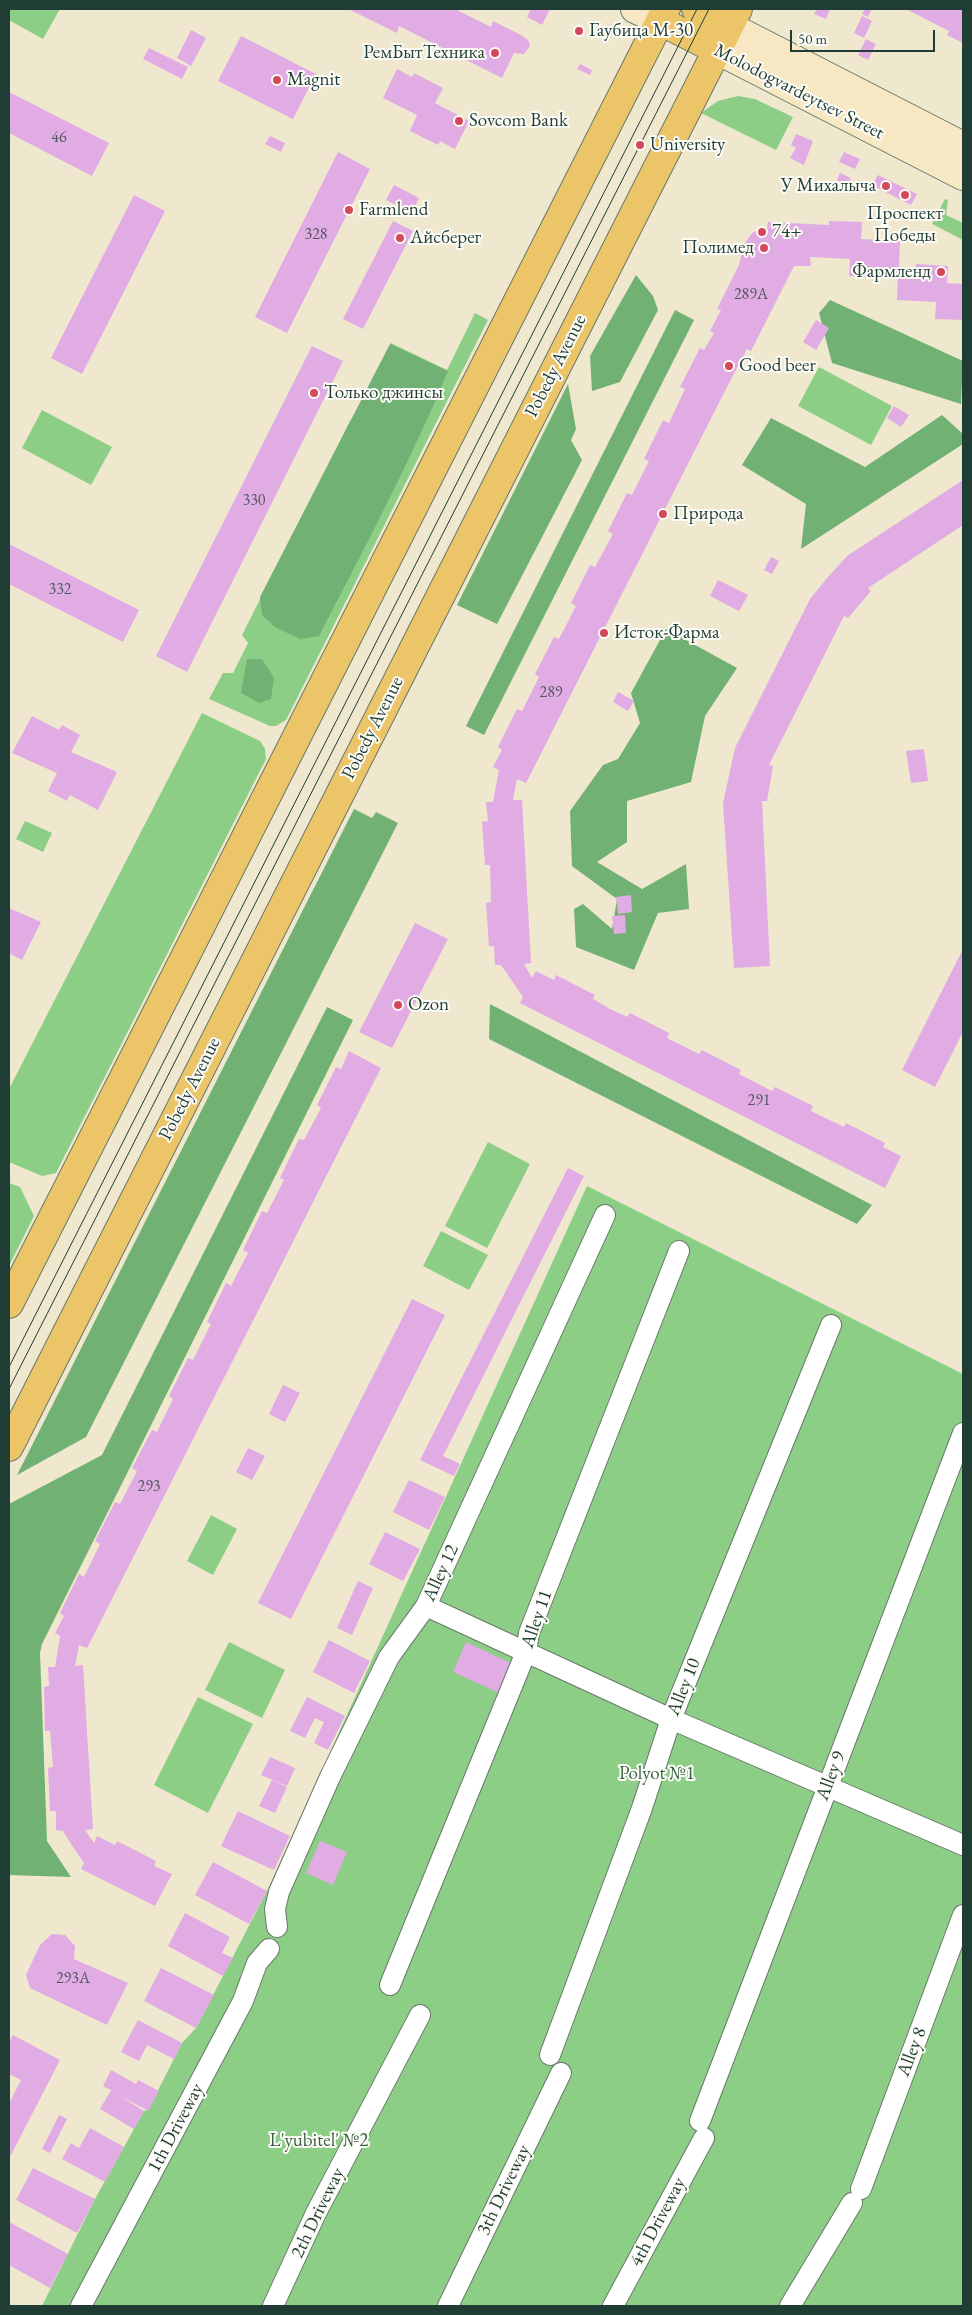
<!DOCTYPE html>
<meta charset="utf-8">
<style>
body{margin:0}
#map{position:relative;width:972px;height:2315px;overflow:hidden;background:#efe8ce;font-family:"EB Garamond",serif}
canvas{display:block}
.frame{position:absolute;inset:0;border:10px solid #1f3d34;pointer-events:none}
.scale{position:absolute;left:790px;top:30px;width:145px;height:22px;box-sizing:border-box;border:2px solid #1f3d34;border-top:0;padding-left:6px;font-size:15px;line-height:18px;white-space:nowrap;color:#1f3d34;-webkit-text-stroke:4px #fdfcf7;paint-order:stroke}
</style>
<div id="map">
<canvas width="972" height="2315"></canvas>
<div class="frame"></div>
<div class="scale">50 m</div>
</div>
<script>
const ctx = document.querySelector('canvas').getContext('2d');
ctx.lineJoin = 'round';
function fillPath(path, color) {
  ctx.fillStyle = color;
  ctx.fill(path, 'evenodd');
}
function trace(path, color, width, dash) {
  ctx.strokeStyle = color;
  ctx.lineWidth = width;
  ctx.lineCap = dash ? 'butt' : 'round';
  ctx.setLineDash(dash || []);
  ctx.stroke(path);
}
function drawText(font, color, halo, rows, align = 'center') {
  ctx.font = font + ' "EB Garamond",serif';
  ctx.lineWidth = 4;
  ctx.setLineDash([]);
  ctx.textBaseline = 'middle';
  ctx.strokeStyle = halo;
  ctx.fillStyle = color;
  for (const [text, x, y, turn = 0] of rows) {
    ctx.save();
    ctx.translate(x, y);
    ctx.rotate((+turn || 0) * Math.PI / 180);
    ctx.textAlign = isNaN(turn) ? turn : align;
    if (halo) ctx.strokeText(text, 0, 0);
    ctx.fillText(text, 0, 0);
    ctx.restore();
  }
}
fillPath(new Path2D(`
 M9,9H60L43,39L9,20Z
 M738,96L755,99L793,117L776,150L701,113L718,101Z
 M945,199L948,200L946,215L963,223V240L932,224Z
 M475,313L488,320L286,720L276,726H270L209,699L223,673H233L248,643L242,635L351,419H362L377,390L371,381L391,343L447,370Z
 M819,367L892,406L871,445L798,406Z
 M42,410L112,447L91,485L22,448Z
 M202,713L260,741L265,749L266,759L56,1173L42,1176L9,1162V1089Z
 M25,821L52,833L43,852L16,839Z
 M488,1142L530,1164L487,1248L445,1226Z
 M9,1183L20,1187L34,1216L9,1266Z
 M587,1186L963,1374V2306H42L95,2199L144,2111L148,2110L182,2043L196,2028L267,1891Z
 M441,1231L488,1255L469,1290L423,1266Z
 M211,1515L237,1529L213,1575L187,1561Z
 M229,1642L285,1670L262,1718L205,1690Z
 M198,1697L253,1724L208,1813L154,1785Z`), '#8cce86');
fillPath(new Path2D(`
 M636,275L653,296L658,310L620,382L592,391L590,356Z
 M830,300L963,361L961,404L832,363L819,313Z
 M675,310L694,320L484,735L466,726Z
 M390,344L448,371C410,462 364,549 319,636L300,639L275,627L262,615L260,597Z
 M568,384L576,429L571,440L582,460L497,624L457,605Z
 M942,415L963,434V444L801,549L806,504L742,465L771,418L865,467Z
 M666,629L737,668L705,716L691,782L627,801V842L597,862L642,889L686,864L689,909L658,913L634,970L576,947L574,909L583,904L612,929L617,899L572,866L570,811L603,765L618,759L640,723L631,693Z
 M247,659H262L274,678L271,699L259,703L241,693Z
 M354,809L372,818L376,812L398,823L86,1437L17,1475Z
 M490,1004L872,1205L857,1224L489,1039Z
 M327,1007L353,1020L42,1644L40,1653L47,1841L71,1877L9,1875V1504L102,1455Z`), '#71b173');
fillPath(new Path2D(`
 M348,9H455L491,27L493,21L523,36L528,40L530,46L524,54L514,53L502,78L399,26L397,33Z
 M531,9H550L542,25L527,17Z
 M817,9H830L826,19L814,14Z
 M865,9H872L868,17L862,14Z
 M906,9H963V43L947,35L949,31Z
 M862,16L872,21L864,38L854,33Z
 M191,30L206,38L191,66L177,58Z
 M241,36L316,74L293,119L218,81Z
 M866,39L876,44L868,60L858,55Z
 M149,48L188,67L182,79L143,59Z
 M580,64L592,70L590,75L577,69Z
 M397,69L412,77L414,73L443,88L435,103L469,121L455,149L440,141L438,145L410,131L417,115L383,98Z
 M9,92L109,143L92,176L9,133Z
 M796,134L813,141L804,165L790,158L796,148L791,145Z
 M270,136L285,143L281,152L265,144Z
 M338,152L370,169L287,333L255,317Z
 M844,152L860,159L855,169L839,162Z
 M840,173L851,178L847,185L837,180Z
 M878,175L917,194L911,205L872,185Z
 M394,185L419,198L412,213L386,200Z
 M134,195L165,211L82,374L51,358Z
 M393,221L413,231L363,329L343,319Z
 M829,221L862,222L861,239L900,241L899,268H916V264L948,266L947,283L963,284V320L935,319L936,302L897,300L898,273H882L881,278L849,276L850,259L810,257L811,266H794L751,351L747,349L729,383L526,783L517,779L513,800H522L531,963L524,964L532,978L536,971L554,980L556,975L595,995L593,999L610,1009L627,1017L630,1013L669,1033L667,1038L699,1054L702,1050L741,1070L739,1074L772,1091L775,1087L813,1106L811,1111L844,1127L846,1123L885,1143L883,1147L901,1156L885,1188L520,1003L523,997L501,965H495L494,946H489L486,903L491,902L490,865H485L482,822L488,821L486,802H493L499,770L493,767L502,750L498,747L517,709L522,711L539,677L535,674L554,637L559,639L576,606L571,603L590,565L595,567L613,534L608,531L627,493L632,495L649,461L644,459L663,420L669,423L685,389L680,387L700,348L704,350L714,333L710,331L721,310L717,309L739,265L744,244L753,232L767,228L768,222L829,225Z
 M816,320L829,328L816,350L803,342Z
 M312,346L343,361L187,672L156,656Z
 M894,406L909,415L901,427L887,418Z
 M963,480V525L868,588L871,591L848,618L844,616L769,765L773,766L767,801H762L770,966L734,968L723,803L735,748L810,599L828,577L847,556Z
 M9,544L139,610L123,642L9,584Z
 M771,557L779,561L772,574L764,570Z
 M718,580L748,595L739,611L710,596Z
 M618,692L634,701L628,711L613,702Z
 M32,716L59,730L62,725L80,735L71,752L117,772L98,810L70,795L67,801L48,791L57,773L12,753Z
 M924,749L928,781L911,783L906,751Z
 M631,895L632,912L618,914L616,897Z
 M9,908L41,922L22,960L9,953Z
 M625,915L626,933L614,934L612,916Z
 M415,923L448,939L392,1048L359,1032Z
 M963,949V1032L935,1087L902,1070Z
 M349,1051L381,1068L107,1609L87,1648L79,1645L75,1666L83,1665L93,1829L85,1830L94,1843L97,1836L115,1845L117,1841L156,1861L154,1866L172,1874L155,1906L81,1869L84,1863L73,1847L63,1831L56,1830V1811H50L48,1768L53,1767L50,1731H45L44,1687L49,1686L48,1667H55L60,1636L55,1633L64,1616L60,1613L79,1574L84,1577L100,1544L95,1541L115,1502L120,1504L137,1471L132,1468L152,1430L157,1432L173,1399L169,1396L188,1358L193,1360L211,1324L207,1322L226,1283L231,1286L248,1253L243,1250L262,1211L267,1213L284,1180L280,1178L299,1139L304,1140L321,1108L317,1105L336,1067L341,1069Z
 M568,1168L584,1176L443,1456L460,1464L454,1476L420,1460Z
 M412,1299L445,1315L291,1619L258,1603Z
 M283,1385L300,1393L285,1422L269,1414Z
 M248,1448L265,1456L252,1480L236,1472Z
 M409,1480L445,1497L429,1530L393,1512Z
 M385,1532L420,1549L403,1581L369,1564Z
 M358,1581L373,1588L352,1635L337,1628Z
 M329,1640L370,1661L354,1693L313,1672Z
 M466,1642L513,1664L499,1693L453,1672Z
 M307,1697L345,1716L328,1750L314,1743L324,1722L315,1718L305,1738L290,1731Z
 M270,1757L295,1768L287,1786L261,1775Z
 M272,1780L287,1787L275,1813L259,1806Z
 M238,1811L290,1836L274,1870L221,1846Z
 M320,1841L347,1852L333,1885L306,1873Z
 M213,1862L267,1891L249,1924L195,1895Z
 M185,1913L230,1937L222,1953L233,1958L223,1976L168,1946Z
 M52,1934L65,1935L75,1946L74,1959L128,1983L107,2025L30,1988L26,1975L40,1945Z
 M161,1968L214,1995L196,2028L144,2001Z
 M138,2020L182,2043L174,2059L147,2045L139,2061L121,2052Z
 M13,2035L60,2060L11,2155L9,2154V2104L21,2080L9,2074V2043Z
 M111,2070L136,2084L138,2080L159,2091L148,2111L117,2094L144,2111L134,2129L100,2109L111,2090L103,2086Z
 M59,2115L67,2119L50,2153L42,2149Z
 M90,2128L124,2147L105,2182L62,2159L71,2143L79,2148Z
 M33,2168L95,2199L77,2233L16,2200Z
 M9,2222L68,2254L50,2288L9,2265Z`), '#e1abe3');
const street = new Path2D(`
 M426,1606L671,1719L963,1845
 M277,1927L275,1909L279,1892L330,1777L389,1657L426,1606L605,1215
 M390,1985L526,1652L529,1633L679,1251
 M550,2055L642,1808L671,1719L831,1325
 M700,2121L963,1433
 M861,2189L963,1915
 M81,2306L243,2001L257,1963L269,1949
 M273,2306L316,2213L420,2015
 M448,2306L561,2073
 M613,2306L704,2138
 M790,2306L852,2203`);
const secondary = new Path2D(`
 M635,9L660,21
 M729,26L963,146
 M717,50L963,176`);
const primary = new Path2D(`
 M696,9L729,26
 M660,21L717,50
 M9,1304L666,9
 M9,1447L738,9`);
trace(street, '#68796a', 22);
trace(secondary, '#68796a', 30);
trace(primary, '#68796a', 30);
trace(street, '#fff', 20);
trace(secondary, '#f7e8c3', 28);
trace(primary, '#ecc569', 28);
trace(new Path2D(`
 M9,1367L697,9
 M9,1389L709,9`), '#1f3d34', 1);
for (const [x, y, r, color] of [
 [579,31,5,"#d1495b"],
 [495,53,5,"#d1495b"],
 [277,80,5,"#d1495b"],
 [459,121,5,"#d1495b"],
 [640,145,5,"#d1495b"],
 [886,186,5,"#d1495b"],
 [905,195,5,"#d1495b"],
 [349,210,5,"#d1495b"],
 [762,232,5,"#d1495b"],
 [400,238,5,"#d1495b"],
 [764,248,5,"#d1495b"],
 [941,272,5,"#d1495b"],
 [729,366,5,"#d1495b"],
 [314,393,5,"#d1495b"],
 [663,514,5,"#d1495b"],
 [604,633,5,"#d1495b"],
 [398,1005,5,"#d1495b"]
]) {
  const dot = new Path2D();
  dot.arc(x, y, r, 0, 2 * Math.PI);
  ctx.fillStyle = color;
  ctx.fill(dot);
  trace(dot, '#fdfcf7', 2);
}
drawText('16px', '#505860', null, [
 ["46",59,138],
 ["328",316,235],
 ["289А",751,295],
 ["330",254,501],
 ["332",60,590],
 ["289",551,693],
 ["291",759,1101],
 ["293",149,1487],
 ["293А",73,1979]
]);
drawText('19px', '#1f3d34', '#fdfcf7', [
 ["Гаубица М-30",589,31],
 ["РемБытТехника",485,53,"right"],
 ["Magnit",287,80],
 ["Sovcom Bank",469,121],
 ["University",650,145],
 ["У Михалыча",876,186,"right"],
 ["Farmlend",359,210],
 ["Проспект",905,214,"center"],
 ["Победы",905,236,"center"],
 ["74+",772,232],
 ["Айсберег",410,238],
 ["Полимед",754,248,"right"],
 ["Фармленд",931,272,"right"],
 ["Good beer",739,366],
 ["Только джинсы",324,393],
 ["Природа",673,514],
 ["Исток-Фарма",614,633],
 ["Ozon",408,1005]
], 'left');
drawText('19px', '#1f3d34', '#fdfcf7', [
 ["Molodogvardeytsev Street",799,92,27],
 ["Pobedy Avenue",556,366,-63],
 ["Pobedy Avenue",373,728,-63],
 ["Pobedy Avenue",190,1089,-63],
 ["Alley 12",441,1573,-65],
 ["Alley 11",537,1619,-71],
 ["Alley 10",684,1687,-68],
 ["Alley 9",831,1776,-69],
 ["Alley 8",912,2052,-69],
 ["1th Driveway",176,2128,-62],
 ["3th Driveway",504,2190,-64],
 ["2th Driveway",318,2213,-64],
 ["4th Driveway",658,2222,-62]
]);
drawText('19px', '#3a6148', '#fdfcf7', [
 ["Polyot №1",657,1774],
 ["L'yubitel' №2",319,2141]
]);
</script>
